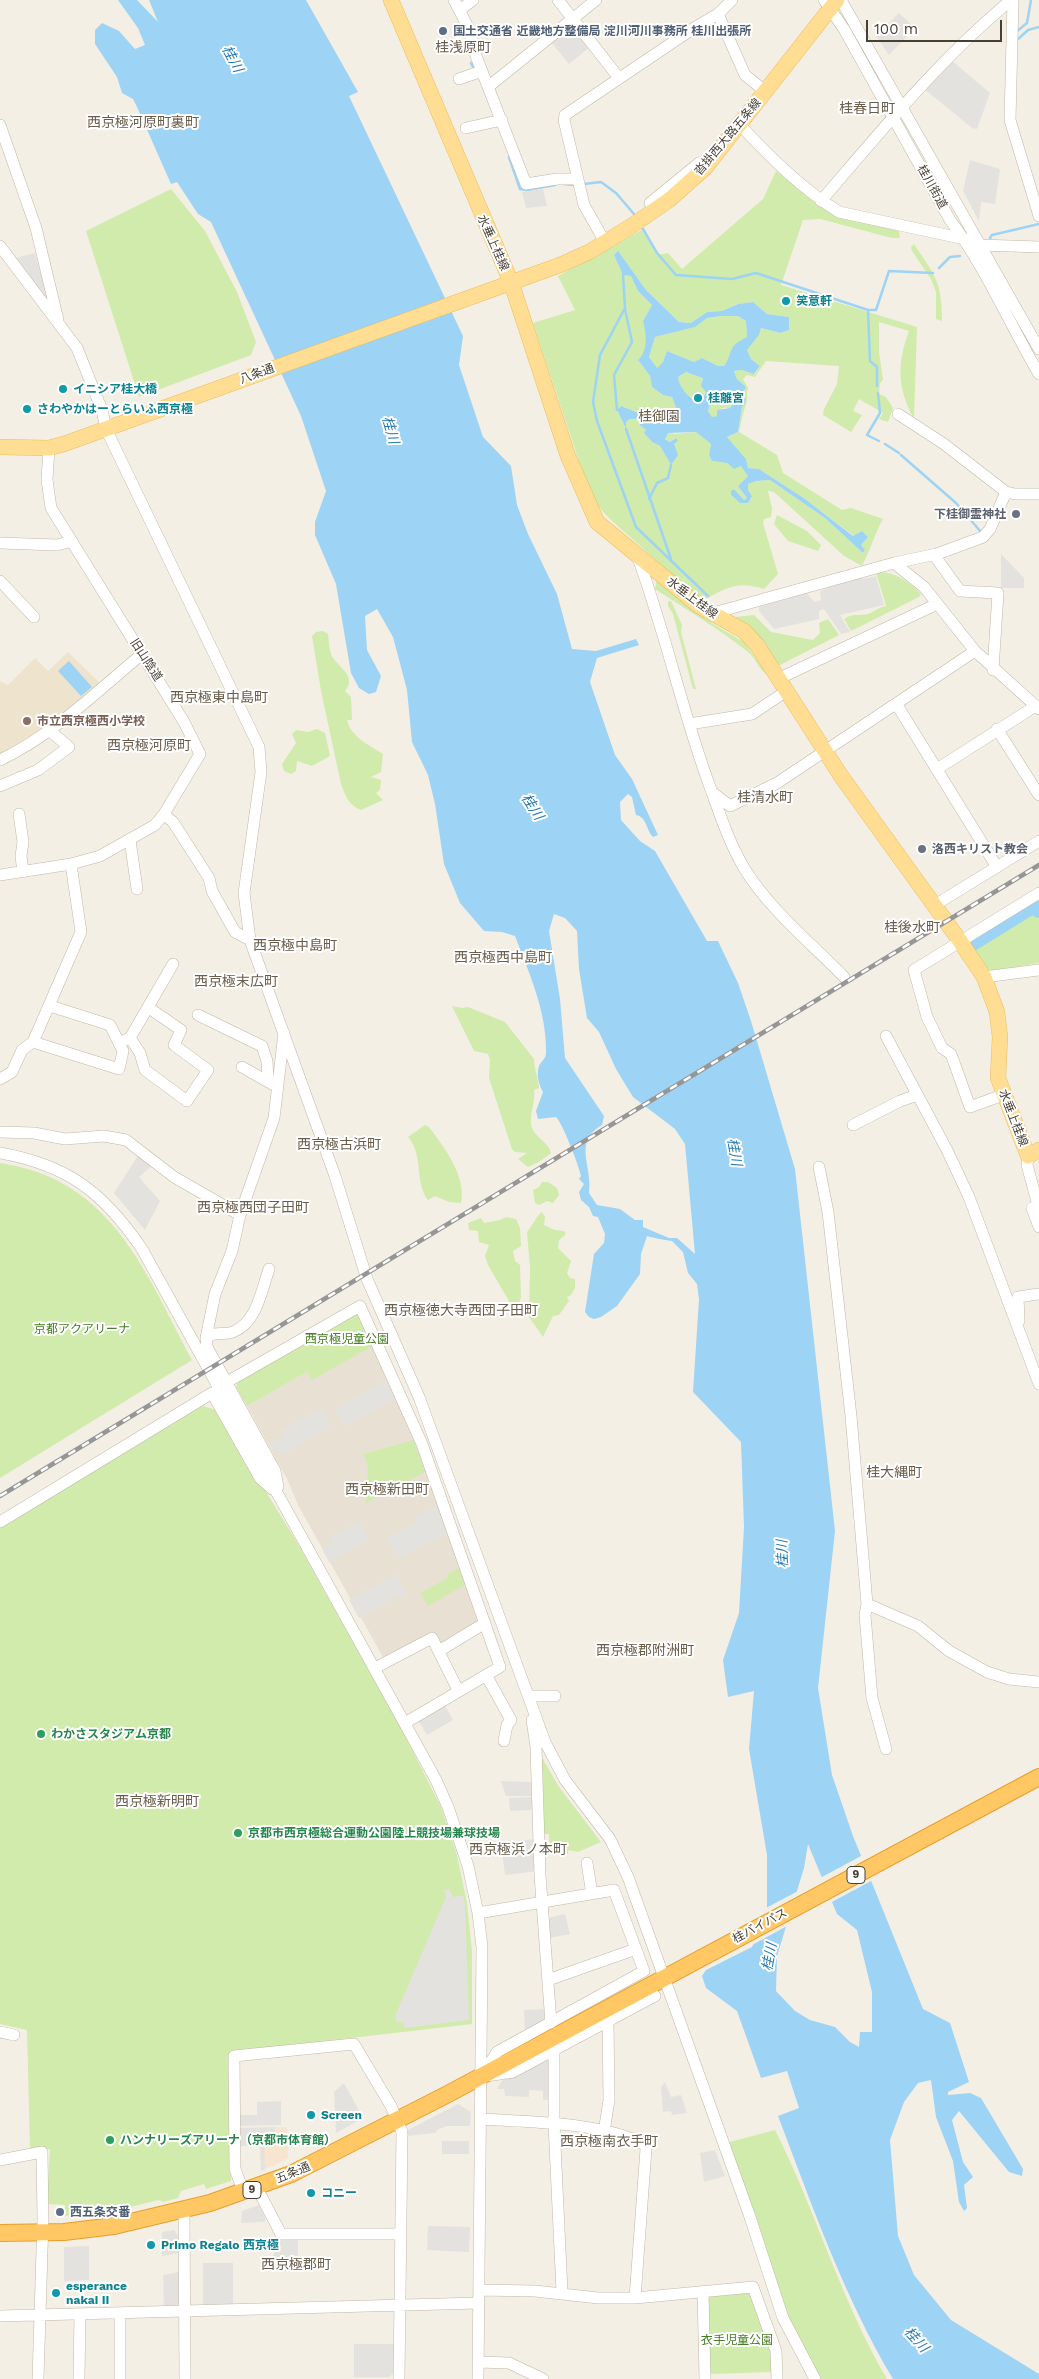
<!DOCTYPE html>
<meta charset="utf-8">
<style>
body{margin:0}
#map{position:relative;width:1039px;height:2379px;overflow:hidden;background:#f4efe5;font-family:"Work Sans",sans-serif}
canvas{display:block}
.scale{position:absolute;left:866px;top:20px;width:136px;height:22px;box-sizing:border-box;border:2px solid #473f34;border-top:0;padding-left:6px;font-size:15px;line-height:18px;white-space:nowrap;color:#473f34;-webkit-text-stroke:4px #fff;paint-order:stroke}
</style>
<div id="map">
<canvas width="1039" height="2379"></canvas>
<div class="scale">100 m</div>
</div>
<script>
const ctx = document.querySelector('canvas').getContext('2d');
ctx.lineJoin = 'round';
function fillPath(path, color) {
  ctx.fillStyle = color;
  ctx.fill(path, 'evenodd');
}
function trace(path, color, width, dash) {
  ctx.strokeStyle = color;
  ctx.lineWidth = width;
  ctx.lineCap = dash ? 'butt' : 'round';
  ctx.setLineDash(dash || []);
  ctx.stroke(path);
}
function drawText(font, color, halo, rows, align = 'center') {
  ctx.font = font + ' "Work Sans","Noto Sans JP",sans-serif';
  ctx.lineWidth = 4;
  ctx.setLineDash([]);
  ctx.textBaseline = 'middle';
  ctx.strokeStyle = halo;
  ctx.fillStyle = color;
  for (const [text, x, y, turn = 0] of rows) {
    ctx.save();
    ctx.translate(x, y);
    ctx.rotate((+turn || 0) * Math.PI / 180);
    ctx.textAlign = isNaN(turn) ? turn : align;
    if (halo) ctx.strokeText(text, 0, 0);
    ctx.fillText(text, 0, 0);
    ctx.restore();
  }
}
fillPath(new Path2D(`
 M373,1346L412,1430L479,1622L444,1643L438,1642L384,1659L298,1505L287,1479L247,1406L307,1372L312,1379Z`), '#e8e1d3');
fillPath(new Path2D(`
 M287,2127L288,2158L261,2171L260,2145L239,2146L238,2128Z`), '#f8e5cf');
fillPath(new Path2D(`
 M68,652L100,683L29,740L0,755V681L8,685L35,658L48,671Z`), '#eee4ce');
fillPath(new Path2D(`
 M776,171L828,211L899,231L900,238H892L820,219L803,220L781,285L917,327L914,419C897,388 897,363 909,331L879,322V352L883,380L880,383L879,394L886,397L893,408L888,422L879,419L883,413L859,399L853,411L862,415L851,432L823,415L824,409L837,384L839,366L766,361L755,377L747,375L743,379L748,388C746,394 748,399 746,404C743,413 741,422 739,432L777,455L783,473L842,510L851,508L883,519C874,535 870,551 862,566L844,556L774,492L768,491L772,508L771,517L764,519L763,523L778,574L764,589C737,580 726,588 702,601L611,520L592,500L533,323L575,310L558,276L642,230L657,255L668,253L682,269L763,199ZM618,252L646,290L679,322L691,323L707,312L722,311L737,304L753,302L767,314L789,317V330L780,333L761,328L759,335L747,350L751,359L760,366L755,374L742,370L734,371L737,379L746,387L743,393L746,402L742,407L738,432L727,437L746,459L748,468L759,469L805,499L854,536L862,531L868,537L861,545L865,550L863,553L825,518L770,480L756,481L748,484V490L752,496L748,503H740L731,495V492L734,489L744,500L747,498L738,486L748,476L741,465L734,469L727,463L712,461L709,455L711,444L696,432L675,434L668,433L665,438L670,442L675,438L678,441L674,444L677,455L671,465L660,446L652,442L644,433L646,430L641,425L640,419H630L626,422L625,428L617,410L621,406L641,414H648C659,424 667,420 678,413L672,397L663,395L652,387L650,376L638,360C649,349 647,334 643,321L652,305L638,291L631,276L623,275L614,255Z
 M171,189L205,231L237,292L256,342L251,355L139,397L86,231Z
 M914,244C935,276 942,281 942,321L936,319V292L931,279L912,251L911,247Z
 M721,316H738L746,321L747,337L741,340L724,366H718L702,358L694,362L667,351L663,362L657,369L649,357L655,337L694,327L707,318Z
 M686,372L703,377L702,381L706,392L701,404C690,401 679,388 678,377Z
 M720,393L732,404L730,408H722L717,416L712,417L708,411L712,398Z
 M777,515L807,531L821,545L818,551L788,541L774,524Z
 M876,572C894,571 909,581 921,594L919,597L851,631L844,619C853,612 863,617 871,613C876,610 880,607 886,606Z
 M657,578L713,624L744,642L768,675C759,671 756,658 748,652C719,629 686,609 655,589Z
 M668,601H671L682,625L681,632L696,689H693L673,614L668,606Z
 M754,615L771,632L813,640L820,633L819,623L828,619L839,635L780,665L773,664L728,618Z
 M323,631L328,634C329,641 329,652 333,658C340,668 357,677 345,691L351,697L352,720H347C351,737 369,745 383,754L381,772L371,777L381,780L380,790L376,793L383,800L361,810C349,806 345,795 341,784L321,691L312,636L316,632Z
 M317,729L325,733L330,756L312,766L297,761L296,771L291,774L284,771L282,764L296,743L292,734L296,730L308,732Z
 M1035,908L1039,919V963L992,971L984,967L971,948Z
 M452,1006L462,1008L468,1007L505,1022L534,1059C534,1068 538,1077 539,1088L534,1090C536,1103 527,1118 533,1130C538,1139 549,1143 551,1153L539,1162L528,1167L518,1159L527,1153L515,1152L512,1149L489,1078L490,1060L488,1054L474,1051Z
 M425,1125L429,1127C444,1147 467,1177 461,1203L449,1202L435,1196L428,1200C414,1183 424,1154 408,1137Z
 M0,1163C112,1179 145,1272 192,1360L0,1478Z
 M542,1182H548L557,1188L559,1195L553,1203L547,1201L539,1205L535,1203L533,1190L539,1187Z
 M542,1212L545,1217L544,1225L555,1230L564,1231L566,1234L559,1240L558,1248L571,1261L567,1273L570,1278L575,1279V1288L571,1295L567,1297L569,1301L559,1315L553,1316L543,1337L529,1317L530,1268L527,1232C533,1226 535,1217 542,1212Z
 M506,1217L516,1219L520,1228L521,1246L513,1251L515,1261L520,1265L521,1297L519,1303H510L488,1265L485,1256L489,1245L479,1242L478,1231L469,1230L468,1223L481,1218L484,1223L500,1220Z
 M354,1314H359L373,1346L312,1380L307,1372L247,1406L236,1387L239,1381Z
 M201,1405L216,1410L298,1544L398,1722L441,1807L457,1855L467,1903L472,1952V2024L231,2052V2181L206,2189L204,2184L181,2191L178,2198L163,2202L159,2200L114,2211L65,2216V2205L47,2204L50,2149H30L27,2030L0,2024V1527Z
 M413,1440L425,1472L366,1503L368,1468L364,1454Z
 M461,1568L466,1584L428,1606L420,1593L448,1578L447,1574Z
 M539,1759H543L559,1787L601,1842L578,1852L568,1850V1854H550L549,1834H543Z
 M775,2130C816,2211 841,2301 887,2379H818L798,2343L726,2143Z
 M743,2290L751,2293L772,2349V2372L709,2374L706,2298L710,2294Z`), '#d0ebab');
fillPath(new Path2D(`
 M899,13L915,28L889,55L876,36Z
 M569,26L575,27L590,47L569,64L551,42Z
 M951,60L990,93L977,129L972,128L923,88Z
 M970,160L1000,169L995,204L981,202L979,221L963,191Z
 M543,189L547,206L526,208L522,192Z
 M35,253L48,300L11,259Z
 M1001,554L1024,578V588H1001Z
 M861,575L863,579L876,576L884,605L840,615L850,632L841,634L824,609L819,611V619L774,629L759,611V607L807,593L814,602L821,600L820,591Z
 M139,1154L153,1165L139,1177L160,1201L145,1230L114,1193Z
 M388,1379L396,1398L345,1426L335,1409Z
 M321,1408L331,1426L280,1455L277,1449L273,1452L269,1445L284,1437L281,1430Z
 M439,1505L449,1532L399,1558L387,1538L416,1523L414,1518Z
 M360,1521L370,1539L329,1562L322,1549L332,1544L328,1538Z
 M396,1574L406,1592L359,1618L349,1600Z
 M444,1704L453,1720L427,1735L418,1720Z
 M501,1781L531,1782L532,1796H506Z
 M532,1797L533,1810L510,1811L509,1798Z
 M535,1839L538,1871L505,1875L501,1843Z
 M449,1889L453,1897L463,1895L465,1904L469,2020L404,2028L403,2022L397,2023L395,2016L446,1897L444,1890Z
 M565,1914L570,1934L549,1938L548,1918Z
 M546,2009L543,2023L525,2033L524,2010Z
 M550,2055L552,2100H543V2091L529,2090V2097L505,2096L504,2089H497L502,2081Z
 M665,2082L671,2097L681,2095L687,2113L672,2115L671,2111L663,2112L661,2087Z
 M344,2083L363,2118L336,2133L334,2092Z
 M281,2101V2125L238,2126V2115H257V2102Z
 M458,2104L471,2112L470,2126H447L437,2130L435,2133L407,2136L406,2131Z
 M275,2127V2136L267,2139L264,2143L265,2169L261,2171L260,2145L239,2146L238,2128Z
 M442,2141H469V2154H442Z
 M715,2150L725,2176L704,2182L700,2153Z
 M259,2205L265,2217V2222L241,2223L242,2211Z
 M428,2226L470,2227L469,2252L427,2250Z
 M174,2230L179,2237V2253L162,2256V2232Z
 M279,2240H298V2271H271V2262Z
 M89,2246V2280L64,2281V2247Z
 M203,2263H233V2305H203Z
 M179,2272V2303L175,2308H164L163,2275Z
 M354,2344H396L395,2372L389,2377H354Z`), '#e4e2de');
fillPath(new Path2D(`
 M118,0H137L158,22L149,0H306L358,92L349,96L463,336L459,365L483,437L511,466L517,505L528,534L557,594L572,649L596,651L636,639L639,645L597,658L590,682L615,755L632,779L658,835L653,837C646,830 647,817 636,815L632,797L628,794L620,802L621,820L640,841L655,851L707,941H718L738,983L751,1021L795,1169L835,1531L818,1688L832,1775L853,1836L923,2009L950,2023L969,2082L948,2092V2095L970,2093L981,2098L1023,2169L1022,2176L1009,2172L959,2111L952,2120L963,2162L973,2177L964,2185L967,2208L964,2211L959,2202L953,2161L936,2117L931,2080L918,2083L904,2102L890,2140L898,2236L914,2275L951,2320L1039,2374V2379H893C844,2297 812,2205 778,2116L799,2108L787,2071L761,2078L737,2011L706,1988L702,1976L706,1970L752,1947L767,1911V1855L749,1749L754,1691L728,1697L723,1660L739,1613L744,1527L741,1442L693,1392L699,1299L697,1284L688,1273L683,1252L672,1241C669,1241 649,1237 647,1236L641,1254L640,1274L617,1306L601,1317L594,1319L589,1317L585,1312L594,1254L604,1243L605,1234L598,1217L593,1216L589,1207L581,1200L579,1192L584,1184L579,1179L581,1176C579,1166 563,1124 556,1117L538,1119L536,1111L543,1092C539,1085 536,1075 539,1066C541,1061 546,1059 546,1053C547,1012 529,973 515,936L502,932L484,931L460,903L444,864L435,804L428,775L412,742L407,690L393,637L377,609L365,616L367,650L381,676L376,692L369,694L359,688L351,673L336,584L315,535V522L326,491L301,416L211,222L198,214L177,182L171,184L137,107L133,99L122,93L117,77L95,44V30L102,23L119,31L135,49L145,45L138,28ZM554,914L565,918L577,931L579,969L587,1018L599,1032L616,1069L633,1097L675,1129L685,1144L695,1254L677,1238H669L643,1227V1220H635L620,1209L597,1205L589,1193C593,1166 572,1142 602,1125L604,1116L565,1058L560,999L549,931ZM808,1844L837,1914L857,1930L872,1992V2032H860L859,2047L850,2042L835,2027L810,2020L795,2011L776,1991L777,1956L804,1868Z
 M618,251L646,290L679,322L691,323L707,312L722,311L738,304L753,302L767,314L789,317V330L780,333L761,328L759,335L747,350L751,359L760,366L754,374L742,370L734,371L737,379L746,387L743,393L746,402L742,407L738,432L727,437L746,459L748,468L759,469L805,499L853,536L862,531L868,537L861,545L865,550L863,553L825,518L770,480L756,481L748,484V490L752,496L748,503H740L731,495V491L734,489L744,500L747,498L738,486L748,476L741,466L734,469L727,463L712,461L709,455L711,444L696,432L668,433L665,439L670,442L676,438L678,441L674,444L678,455L671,465L660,446L652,442L644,433L646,430L640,425V419H630L626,422V429L617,410L621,406L641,414H648C659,423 667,420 678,413L672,397L663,395L652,387L650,376L638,360C649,349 646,334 643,321L652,305L638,291L631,276L623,275L614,255ZM721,316H738L746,321L747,337C726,347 734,352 724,366H718L702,358L694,362L667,351L663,362L657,368L649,357L655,337L695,327L707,318ZM686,372L703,378L701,386L706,392L701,403C690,401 679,387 678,377ZM719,393L732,405L730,408L717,410V416L712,417L708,411L712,398Z
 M69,661L92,687L81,696L58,671Z`), '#9dd3f5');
fillPath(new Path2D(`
 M863,1855L873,1880L830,1903L820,1878Z
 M800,1890L789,1925L702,1972L750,1945L764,1909Z`), '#f4efe5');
trace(new Path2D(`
 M1016,32L1027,23L1031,0
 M1017,40L1028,30L1039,27
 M471,63L475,71
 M509,157L520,189L527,190L555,185
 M563,184L574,185
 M584,184L601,182L616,193L634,214
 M643,229L657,253L676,275L732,279L756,273L868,310L870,361L877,367V386
 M990,238L992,235L1039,224
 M939,268L950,257L960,256
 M623,275L625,308L600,355L593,402L597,421L636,527L708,596
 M868,310H876L889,271L933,273
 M878,393L880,413L867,435L879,441
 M617,410L614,375L632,342L625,309
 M626,429L671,559
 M885,444L899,453
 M901,455L956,503L981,532
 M649,499L657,483L668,478L671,465`), '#9dd3f5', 2.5);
trace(new Path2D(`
 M971,944L1034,905L1039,910`), '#9dd3f5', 16);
const minor = new Path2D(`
 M454,0L469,29L476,56L526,184L557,179H577
 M558,0L619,78
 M824,0L844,29L950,220C986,268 1009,323 1039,374
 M841,0L1039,349
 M1013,0L1010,120L1039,216
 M460,10L473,0
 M718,14L745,75L766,92
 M459,79L482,71
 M488,87L596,0
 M0,125L36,228L58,320
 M740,125C771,158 801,188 839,212L965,239L981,245L1039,247
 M466,128L502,120
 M821,201C881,131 940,59 1011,0
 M650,203L699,163L705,168
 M605,242L584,205L564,120L565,115L694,28L718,14L732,0
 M0,246L77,348L102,410L106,429L259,747L261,772L244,893L250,940L335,1176L367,1279L419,1397L545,1742L565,1780L610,1839L628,1877L749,2214L783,2318L815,2379
 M898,414L944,444L1006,492
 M0,543L57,545L72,541
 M637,555C665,631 682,711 710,787C720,815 729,842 744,868C770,910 810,942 844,977
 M934,555L960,591L998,593L993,670
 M894,563L924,587L975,651L1039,709
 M0,581L34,617
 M710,614L894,563L937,554L983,537L990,529L1006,492L1015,494H1039
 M780,678L937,604
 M897,705L997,867
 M689,724L752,714L788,690
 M997,729L1039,795
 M0,760C53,735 96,692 141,655
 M937,769L1034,707
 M0,786L38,770L69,747L50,731
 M712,792L730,806L777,783L975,651
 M19,814L23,842L21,856L23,872
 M164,814L173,822L209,878L212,891L235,932L250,940
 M130,840L137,889
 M0,875L71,864L100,856L155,825L164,814L200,754L184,722L51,508L47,480L49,448
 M935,905L1039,841
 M984,977L1039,970
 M198,1015L262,1046L267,1061L268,1081
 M886,1036L947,1150L969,1197L1039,1384
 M130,1038L140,1053L145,1070L187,1101L208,1070L174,1045L181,1030L149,1008
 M125,1040L130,1038L173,964
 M33,1042L119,1069L123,1051L110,1025L50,1006
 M242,1067L272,1084
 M0,1079L12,1072L22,1050L33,1042L81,932L71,864
 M1003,1095L970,1107L951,1054L942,1048L927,1017L914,970L1039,893
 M853,1125L900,1101L917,1095
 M0,1132L34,1133L65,1139L104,1136L126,1140L174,1177L240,1215
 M0,1153C68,1165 104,1193 142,1249L436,1780L448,1807L468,1866L478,1913L482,1947L478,2379
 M1028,1156L1027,1165L1038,1205L1032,1208L1039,1227
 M819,1167L828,1212L851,1416L867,1604L865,1615L872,1698L886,1749
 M1019,1321L1018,1297L1039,1294
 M206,1338C218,1330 223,1336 233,1332C257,1322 261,1292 269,1269
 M227,1382L360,1306L422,1444L500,1667L405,1723
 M278,1487L275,1471L207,1347L206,1338L215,1294L232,1251L240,1215L274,1118L284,1033
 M0,1522L212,1393L260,1478L272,1489
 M867,1604L918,1626L949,1651L987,1672L1009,1679L1039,1682
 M439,1651L485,1623
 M375,1668L432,1638L458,1690
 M486,1675L511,1720L507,1725L504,1741
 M528,1696H555
 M532,1720L536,1747L540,1875L551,2023
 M587,1863L592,1894
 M478,1913L614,1890L644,1971L497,2052L483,2074
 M548,1980L636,1949
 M0,2032L14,2035
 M554,2050V2124L562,2292
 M486,2076L513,2072L655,1996
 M481,2119C528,2122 604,2122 645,2145L646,2149L635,2298
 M604,2132L609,2100L608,2021
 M0,2160L42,2152L43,2219L38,2379
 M257,2188L281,2234H401
 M244,2193L235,2169L234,2056L354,2044L391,2106L402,2132L399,2379
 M184,2210L185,2379
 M479,2290L535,2291L598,2298H635L753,2287L776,2351L777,2379
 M703,2291L705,2379
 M0,2316L479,2303
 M478,2362L509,2363L543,2379
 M79,2379L80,2314
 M120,2379V2313`);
const major = new Path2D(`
 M391,0L511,282L568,456L597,522L699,606L744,631L757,645L841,776L960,941L984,977L997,1012L1000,1037L998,1078L1028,1156L1039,1150
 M0,447L49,448L64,444L560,265L589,252L633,225L669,200L705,168L837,0`);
const highway = new Path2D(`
 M0,2233L64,2232L114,2226L210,2203L291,2174L448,2094L1039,1777`);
trace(minor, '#c0b7a7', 12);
trace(major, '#ecbd5b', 16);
trace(highway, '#e89e2b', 18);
trace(minor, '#fff', 11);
trace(major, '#ffde93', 15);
trace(highway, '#ffc865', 16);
const rail = new Path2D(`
 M0,1496L1039,865`);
trace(rail, '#969696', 4.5);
trace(rail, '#fff', 2.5, [8]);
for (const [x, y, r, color] of [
 [443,31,5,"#5c6f8a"],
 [786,301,5,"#0f9aa8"],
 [63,389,5,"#0f9aa8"],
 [698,398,5,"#0f9aa8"],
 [27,409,5,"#0f9aa8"],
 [1016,514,5,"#6b7280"],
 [27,721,5,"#8d6e63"],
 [922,849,5,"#6b7280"],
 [41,1734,5,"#2e9e5b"],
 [238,1833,5,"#2e9e5b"],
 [311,2115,5,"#0f9aa8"],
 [110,2140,5,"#2e9e5b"],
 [311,2193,5,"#0f9aa8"],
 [60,2212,5,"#5c6f8a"],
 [151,2245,5,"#0f9aa8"],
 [56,2293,5,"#0f9aa8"]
]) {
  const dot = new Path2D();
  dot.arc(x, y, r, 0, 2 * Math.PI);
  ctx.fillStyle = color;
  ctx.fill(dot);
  trace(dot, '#fff', 2);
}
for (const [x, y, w] of [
 [856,1875,18],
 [252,2190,18]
]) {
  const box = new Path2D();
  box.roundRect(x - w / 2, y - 8.5, w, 17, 4);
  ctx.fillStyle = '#fff';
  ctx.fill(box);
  trace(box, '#473f34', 1);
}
drawText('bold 11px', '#473f34', null, [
 ["9",856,1875],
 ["9",252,2190]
]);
drawText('bold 12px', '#4e5e75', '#fff', [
 ["国土交通省 近畿地方整備局 淀川河川事務所 桂川出張所",453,31],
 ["西五条交番",70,2212]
], 'left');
drawText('12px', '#473f34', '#fff', [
 ["沓掛西大路五条線",728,137,-50],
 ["桂川街道",932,187,61],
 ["水垂上桂線",493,243,66],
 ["八条通",257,374,-20],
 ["水垂上桂線",692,598,37],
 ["旧山陰道",146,660,57],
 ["水垂上桂線",1013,1118,69],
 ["桂バイパス",760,1926,-28],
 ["五条通",293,2173,-23]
]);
drawText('bold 12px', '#0d838f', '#fff', [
 ["笑意軒",796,301],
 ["イニシア桂大橋",73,389],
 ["桂離宮",708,398],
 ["さわやかはーとらいふ西京極",37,409],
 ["Screen",321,2115],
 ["コニー",321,2193],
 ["Primo Regalo 西京極",161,2245],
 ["esperance",66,2286],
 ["nakai II",66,2300]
], 'left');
drawText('bold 12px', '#5b616d', '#fff', [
 ["下桂御霊神社",1006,514],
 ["洛西キリスト教会",932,849,"left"]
], 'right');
drawText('bold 12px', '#785e54', '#fff', [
 ["市立西京極西小学校",37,721]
], 'left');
drawText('12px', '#477d23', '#fff', [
 ["京都アクアリーナ",82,1329],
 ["西京極児童公園",347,1339],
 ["衣手児童公園",737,2340]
]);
drawText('bold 12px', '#27864d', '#fff', [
 ["わかさスタジアム京都",51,1734],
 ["京都市西京極総合運動公園陸上競技場兼球技場",248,1833],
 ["ハンナリーズアリーナ（京都市体育館）",120,2140]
], 'left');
drawText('14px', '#6a5d4b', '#fff', [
 ["桂浅原町",463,48],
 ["桂春日町",867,109],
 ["西京極河原町裏町",143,123],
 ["桂御園",659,417],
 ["西京極東中島町",219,698],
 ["西京極河原町",149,746],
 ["桂清水町",765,798],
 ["桂後水町",912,928],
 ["西京極中島町",295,946],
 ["西京極西中島町",503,958],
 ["西京極末広町",236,982],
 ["西京極古浜町",339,1145],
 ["西京極西団子田町",253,1208],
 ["西京極徳大寺西団子田町",461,1311],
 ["桂大縄町",894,1473],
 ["西京極新田町",387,1490],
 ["西京極郡附洲町",645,1651],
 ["西京極新明町",157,1802],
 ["西京極浜ノ本町",518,1850],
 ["西京極南衣手町",609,2142],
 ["西京極郡町",296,2265]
]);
drawText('italic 14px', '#257ab2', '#fff', [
 ["桂川",232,59,62],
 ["桂川",390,430,74],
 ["桂川",532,807,57],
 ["桂川",734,1152,80],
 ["桂川",783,1554,-92],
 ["桂川",770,1957,-80],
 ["桂川",916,2340,48]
]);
</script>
